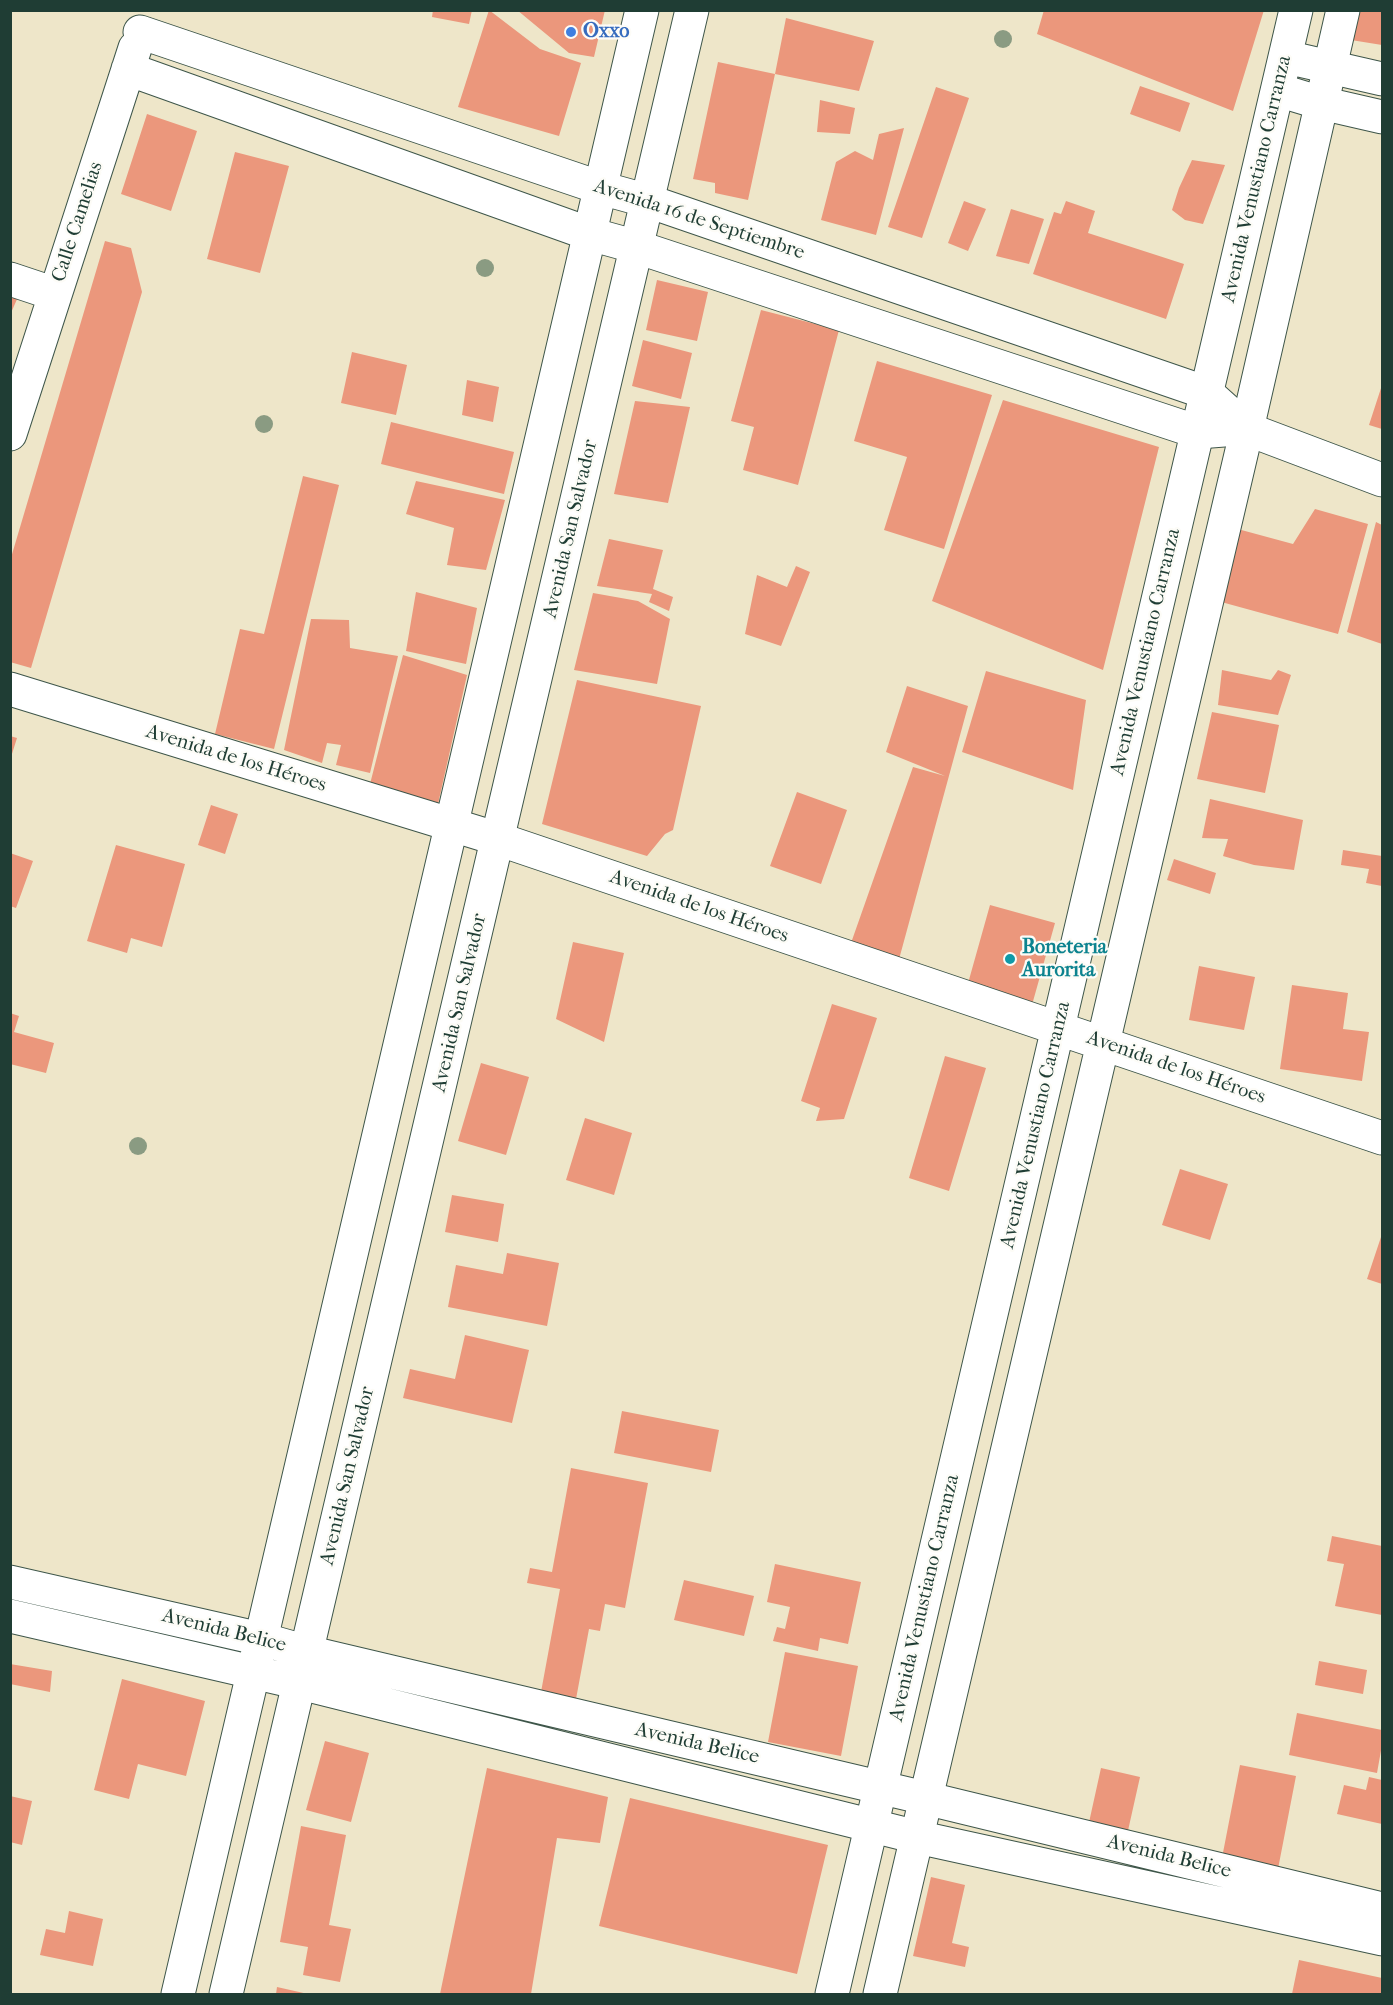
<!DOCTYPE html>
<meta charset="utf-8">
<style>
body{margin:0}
#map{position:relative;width:1393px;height:2005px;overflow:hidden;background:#eee6c9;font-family:"IM FELL French Canon",serif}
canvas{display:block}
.frame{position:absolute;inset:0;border:12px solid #1f3d34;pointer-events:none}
</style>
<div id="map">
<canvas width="1393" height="2005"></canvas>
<div class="frame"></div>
</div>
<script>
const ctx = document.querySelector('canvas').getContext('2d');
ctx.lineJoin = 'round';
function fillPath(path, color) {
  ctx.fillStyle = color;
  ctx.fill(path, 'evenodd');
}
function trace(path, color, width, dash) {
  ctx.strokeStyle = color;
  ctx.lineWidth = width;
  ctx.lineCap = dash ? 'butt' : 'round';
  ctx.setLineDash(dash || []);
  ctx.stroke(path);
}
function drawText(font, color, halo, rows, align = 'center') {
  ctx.font = font + ' "IM FELL French Canon",serif';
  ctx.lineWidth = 4.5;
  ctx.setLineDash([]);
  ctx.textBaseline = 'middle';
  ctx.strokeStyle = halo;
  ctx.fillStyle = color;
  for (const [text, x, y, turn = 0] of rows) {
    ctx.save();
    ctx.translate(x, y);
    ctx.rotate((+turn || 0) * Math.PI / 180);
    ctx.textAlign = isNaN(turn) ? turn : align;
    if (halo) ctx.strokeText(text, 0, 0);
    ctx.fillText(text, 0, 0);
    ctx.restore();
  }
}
fillPath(new Path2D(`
 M433,10H472L469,24L432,17Z
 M489,10L540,49L581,63L559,136L458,107Z
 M517,10H605L594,57L569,53Z
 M1044,10H1264L1233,111L1037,34Z
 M1355,10H1382V45L1351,40Z
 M786,18L874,41L859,91L775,74Z
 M718,62L775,74L748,200L715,193V183L693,179Z
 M1140,86L1190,103L1180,132L1130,114Z
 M936,87L969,98L922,238L888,227Z
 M820,100L855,108L850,134L817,132Z
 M147,114L197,131L171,211L121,194Z
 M904,128L876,235L821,220L836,162L855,151L873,160L879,134Z
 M235,152L289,166L260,273L207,259Z
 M1192,160L1225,165L1203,224L1185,220L1172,210L1179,188Z
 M964,201L986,209L968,251L948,243Z
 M1066,201L1095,211L1088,233L1184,264L1166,319L1033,274L1054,212L1061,214Z
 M1011,209L1044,219L1029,264L996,256Z
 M105,241L131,248L142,292L31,668L10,662V561Z
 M657,280L708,292L697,341L646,330Z
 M10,294L18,297L10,315Z
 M761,310L839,330L798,485L743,470L754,427L731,421Z
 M643,340L692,353L681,399L632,386Z
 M352,352L407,365L396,415L341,403Z
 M877,361L992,395L944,549L884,530L907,457L854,441Z
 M467,380L499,387L493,422L462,415Z
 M1382,385V429L1369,425Z
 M1003,400L1159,447L1103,670L932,601Z
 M635,401L690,407L668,503L614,494Z
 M391,422L514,452L504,494L381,464Z
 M303,476L339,485L274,749L215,734L240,629L264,634Z
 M416,481L505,500L486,570L447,565L454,528L406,514Z
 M1315,509L1368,524L1338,634L1214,600L1234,528L1293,544Z
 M1376,522L1382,525V644L1347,632Z
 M609,539L663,550L653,589L673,597L669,611L649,602L652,594L597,586Z
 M796,566L810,572L781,646L745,634L757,575L787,587Z
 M416,592L477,608L466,664L406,651Z
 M593,593L638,601L670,619L657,684L574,670Z
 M311,619L349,620L350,648L398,656L370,773L336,765L341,745L327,743L322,763L284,750Z
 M403,655L467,675L438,804L370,784Z
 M1222,670L1271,680L1278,670L1291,675L1278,715L1218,705Z
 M986,671L1086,700L1073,790L962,752Z
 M577,680L701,706L673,830L665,834L647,856L542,824Z
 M907,686L968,706L898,963L851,943L913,767L945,776L886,752Z
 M1212,712L1279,725L1265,793L1197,779Z
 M10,736L17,738L11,757H10Z
 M797,792L847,810L821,884L770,866Z
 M1210,799L1303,820L1294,870L1254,865L1223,856L1228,839L1202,838Z
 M211,805L238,814L225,854L198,845Z
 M116,845L185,864L162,947L131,938L127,953L87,941Z
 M1343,850L1382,856V886L1366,883L1369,869L1341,865Z
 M10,853L33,861L16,908L10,906Z
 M1174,859L1216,873L1210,894L1167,880Z
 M990,905L1055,923L1030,1012L965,994Z
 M573,942L624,953L604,1042L556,1019Z
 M1199,966L1255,977L1244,1030L1189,1020Z
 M1292,985L1348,993L1343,1029L1369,1032L1362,1081L1280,1069Z
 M832,1004L877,1018L844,1119L816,1121L820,1108L801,1101Z
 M10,1013L19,1016L14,1032L54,1043L46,1073L10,1064Z
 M945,1056L986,1068L949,1191L909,1178Z
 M481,1063L529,1077L506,1155L458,1141Z
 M585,1118L632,1133L614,1195L566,1180Z
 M1180,1169L1228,1184L1210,1240L1162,1225Z
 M452,1195L504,1204L498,1242L445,1232Z
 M1382,1234V1284L1367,1279Z
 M507,1253L559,1263L547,1326L448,1307L456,1265L503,1274Z
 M465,1335L529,1350L512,1423L403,1398L410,1369L455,1379Z
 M622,1411L719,1430L711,1472L614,1453Z
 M571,1468L648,1483L625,1608L605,1604L600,1631L589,1629L576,1699L541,1692L560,1589L527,1583L530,1568L552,1572Z
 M1332,1536L1382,1546V1615L1335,1606L1344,1564L1327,1561Z
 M775,1564L861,1582L848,1644L820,1638L818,1651L773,1641L777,1627L785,1629L790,1607L767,1602Z
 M684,1580L754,1596L744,1636L674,1620Z
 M785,1652L858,1666L841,1756L768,1742Z
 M1319,1661L1367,1670L1363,1694L1315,1685Z
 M10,1664L52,1671L50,1692L10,1684Z
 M122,1679L205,1701L186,1776L138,1764L129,1799L94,1790Z
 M1297,1713L1382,1730V1745L1377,1773L1289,1755Z
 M325,1741L369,1753L351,1822L306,1810Z
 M1240,1765L1296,1776L1277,1874L1221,1863Z
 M487,1768L608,1797L600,1843L557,1838L531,1994H440Z
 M1101,1768L1140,1777L1125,1844L1086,1836Z
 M1369,1777L1382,1780V1824L1337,1814L1344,1785L1366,1790Z
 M10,1796L32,1801L22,1845L10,1842Z
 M630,1798L828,1845L797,1974L599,1926Z
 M301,1826L346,1835L329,1925L351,1929L340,1982L303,1975L308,1947L280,1942Z
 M931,1877L965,1885L952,1943L969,1947L965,1967L913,1956Z
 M69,1911L103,1919L93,1966L40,1955L46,1929L65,1933Z
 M1299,1960L1382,1978V1994H1292Z
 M277,1987L308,1994H276Z`), '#eb977c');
const street = new Path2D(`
 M140,32L601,188L648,201L1207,393L1247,429L1382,480
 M1286,57L1382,79
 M128,69L590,234L637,247L1198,432L1224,430
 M1278,90L1321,103L1382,117
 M10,279L55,294
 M10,434L135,48
 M10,1582L261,1639L307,1652L925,1798L1382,1909
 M10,1616L300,1683L917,1837L1382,1939`);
const secondary = new Path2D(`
 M10,689L498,839L1382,1138
 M832,1994L1296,10
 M880,1994L1247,429L1343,10`);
const primary = new Path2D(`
 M178,1994L642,10
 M226,1994L692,10`);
trace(street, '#3e564a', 35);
trace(secondary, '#3e564a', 35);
trace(primary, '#3e564a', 35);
trace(street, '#fff', 33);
trace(secondary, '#fff', 33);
trace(primary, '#fff', 33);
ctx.fillStyle = '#8a9b82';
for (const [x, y] of [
 [1003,39],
 [485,268],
 [264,424],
 [138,1146]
]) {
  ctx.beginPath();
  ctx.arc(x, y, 9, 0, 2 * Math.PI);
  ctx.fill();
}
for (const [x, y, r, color] of [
 [571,32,6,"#3f7fe0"],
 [1010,959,6,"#0f9aa8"]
]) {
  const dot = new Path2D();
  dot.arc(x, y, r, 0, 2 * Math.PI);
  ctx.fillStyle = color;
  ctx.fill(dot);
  trace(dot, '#fdfcf7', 2);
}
drawText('bold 20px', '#366cbe', '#fdfcf7', [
 ["Oxxo",583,32]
], 'left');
drawText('20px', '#1f3d34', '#fdfcf7', [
 ["Avenida Venustiano Carranza",1257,179,-77],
 ["Avenida 16 de Septiembre",699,220,18],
 ["Calle Camelias",78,222,-72],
 ["Avenida San Salvador",571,529,-77],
 ["Avenida Venustiano Carranza",1146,652,-77],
 ["Avenida de los Héroes",236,759,17],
 ["Avenida de los Héroes",699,907,19],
 ["Avenida San Salvador",460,1003,-77],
 ["Avenida de los Héroes",1176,1068,19],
 ["Avenida Venustiano Carranza",1036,1125,-77],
 ["Avenida San Salvador",348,1476,-77],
 ["Avenida Venustiano Carranza",925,1598,-77],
 ["Avenida Belice",224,1631,14],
 ["Avenida Belice",697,1744,13],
 ["Avenida Belice",1169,1857,14]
]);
drawText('bold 20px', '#0d838f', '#fdfcf7', [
 ["Boneteria",1022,948],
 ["Aurorita",1022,971]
], 'left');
</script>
